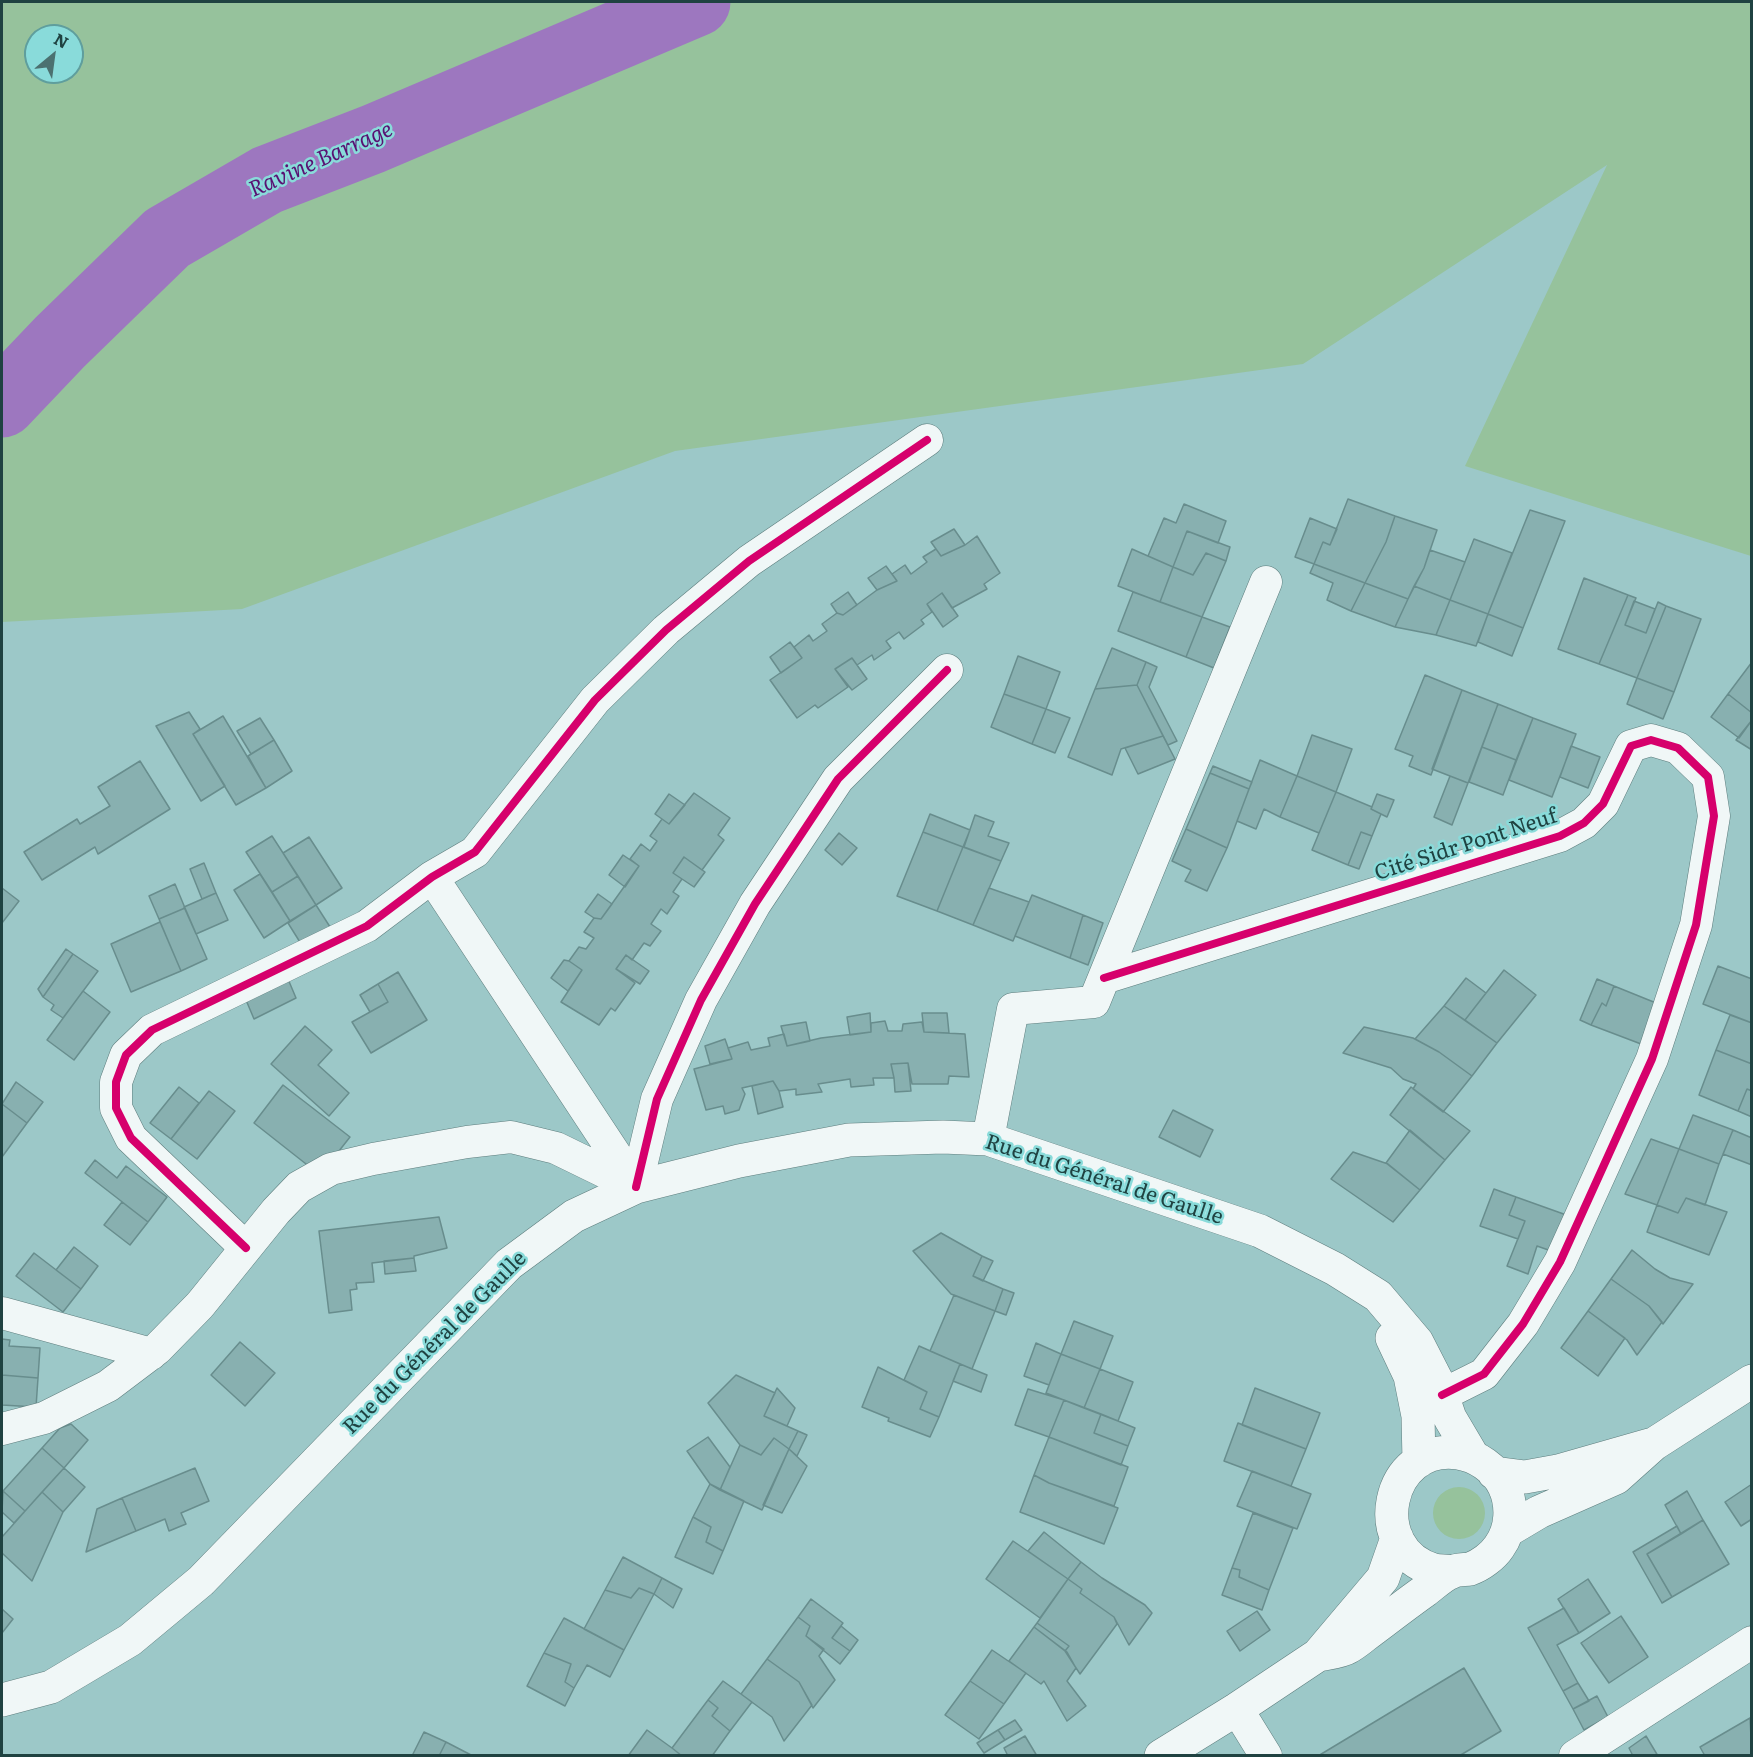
<!DOCTYPE html>
<meta charset="utf-8">
<style>
body{margin:0}
#map{position:relative;width:1753px;height:1757px;overflow:hidden;background:#9cc8c8;font-family:Literata,serif}
canvas{display:block}
.frame{position:absolute;inset:0;border:3px solid #1f4241;pointer-events:none}
.north{position:absolute;left:24px;top:24px;width:60px;height:60px;box-sizing:border-box;background:#89dbda;border:2px solid #5f9e9d;border-radius:50%;rotate:29deg;font-size:16px;font-weight:700;line-height:24px;text-align:center;color:#1f4241}
.north::after{content:'';display:block;margin:auto;width:21px;height:27px;background:#4b7170;clip-path:polygon(50% 0,100% 100%,50% 72%,0 100%)}
</style>
<div id="map">
<canvas width="1753" height="1757"></canvas>
<div class="frame"></div>
<div class="north">N</div>
</div>
<script>
const ctx = document.querySelector('canvas').getContext('2d');
ctx.lineJoin = 'round';
function fillPath(path, color) {
  ctx.fillStyle = color;
  ctx.fill(path, 'evenodd');
}
function trace(path, color, width, dash) {
  ctx.strokeStyle = color;
  ctx.lineWidth = width;
  ctx.lineCap = dash ? 'butt' : 'round';
  ctx.setLineDash(dash || []);
  ctx.stroke(path);
}
function drawText(font, color, halo, rows, align = 'center') {
  ctx.font = font + ' Literata,serif';
  ctx.lineWidth = 5;
  ctx.setLineDash([]);
  ctx.textBaseline = 'middle';
  ctx.strokeStyle = halo;
  ctx.fillStyle = color;
  for (const [text, x, y, turn = 0] of rows) {
    ctx.save();
    ctx.translate(x, y);
    ctx.rotate((+turn || 0) * Math.PI / 180);
    ctx.textAlign = isNaN(turn) ? turn : align;
    if (halo) ctx.strokeText(text, 0, 0);
    ctx.fillText(text, 0, 0);
    ctx.restore();
  }
}
fillPath(new Path2D(`
 M2,2H1751V556L1465,466L1607,165L1303,364L675,451L242,609L2,622ZM36,36H72V72H36Z
 M1433 1513a26 26 0 1 1 52 0a26 26 0 1 1-52 0Z`), '#96c29c');
trace(new Path2D(`
 M2,403L60,342L167,238L267,180L373,139L696,2`), '#9d77bf', 69);
const building = new Path2D(`
 M1348,499L1395,516L1386,542L1365,583L1314,564L1323,542L1330,545Z
 M1184,504L1226,521L1218,543L1187,531L1173,567L1148,556L1164,518L1176,523Z
 M1530,510L1565,521L1523,628L1488,614Z
 M1395,516L1437,530L1424,568L1408,599L1365,583L1386,542Z
 M1310,518L1337,529L1330,545L1323,542L1314,564L1295,557Z
 M954,529L965,545L941,556L931,542Z
 M1187,531L1230,547L1226,561L1206,553L1193,575L1173,567Z
 M977,536L1000,573L984,584L987,589L952,608L942,593L927,604L932,612L921,620L924,624L904,639L899,632L886,641L891,648L874,660L872,655L857,665L852,658L835,669L848,687L818,708L815,705L797,718L770,680L802,658L794,647L809,635L813,641L827,631L822,624L837,613L843,615L877,590L897,581L892,574L905,565L911,574L927,562L923,557L936,549L941,556L965,545Z
 M1474,539L1512,553L1488,614L1450,600Z
 M1132,549L1173,567L1160,602L1118,586Z
 M1430,550L1465,562L1450,600L1414,586L1424,568Z
 M1206,553L1226,561L1202,617L1160,602L1173,567L1193,575Z
 M1314,564L1365,583L1351,611L1327,600L1333,583L1310,573Z
 M886,566L897,581L877,590L868,578Z
 M1584,578L1628,595L1599,664L1558,649Z
 M1365,583L1408,599L1395,627L1351,611Z
 M1414,586L1450,600L1436,635L1395,627Z
 M848,592L857,605L843,615L837,613L831,604Z
 M1133,592L1202,617L1186,657L1118,631Z
 M942,593L958,616L943,627L927,604Z
 M1628,595L1636,598L1625,625L1646,633L1658,602L1666,606L1637,678L1599,664Z
 M1450,600L1488,614L1476,646L1436,635Z
 M1634,601L1655,609L1646,633L1625,625Z
 M1666,606L1701,619L1674,692L1637,678Z
 M1488,614L1523,628L1512,656L1478,642Z
 M1202,617L1230,627L1214,668L1186,657Z
 M790,642L802,658L781,673L770,657Z
 M1112,648L1146,662L1137,685L1095,689Z
 M1018,656L1060,672L1046,709L1004,694Z
 M852,658L867,679L852,690L835,669Z
 M1146,662L1157,667L1149,687L1177,741L1168,745L1137,685Z
 M1752,662V713L1728,694Z
 M1425,675L1462,690L1431,775L1409,766L1413,756L1395,749Z
 M1637,678L1674,692L1663,719L1627,704Z
 M1137,685L1163,736L1121,749L1112,775L1068,757L1095,689Z
 M1462,690L1498,704L1468,783L1432,769Z
 M1004,694L1046,709L1032,744L991,727Z
 M1728,694L1752,713V720L1739,738L1711,717Z
 M1498,704L1533,718L1516,760L1482,747Z
 M1046,709L1070,718L1055,753L1032,744Z
 M189,712L200,729L193,734L225,786L201,801L156,726Z
 M223,716L266,788L236,805L193,734Z
 M260,718L274,740L251,754L237,731Z
 M1533,718L1576,734L1552,797L1509,780Z
 M1752,720V750L1736,740Z
 M1312,735L1352,749L1336,792L1297,776Z
 M1163,736L1175,759L1138,774L1125,748Z
 M274,740L292,771L266,788L248,756Z
 M1571,746L1600,757L1588,788L1560,777Z
 M1482,747L1516,760L1503,795L1469,782Z
 M1260,760L1297,776L1280,817L1264,809L1256,829L1237,821Z
 M140,761L170,809L98,854L95,847L42,880L24,852L77,819L80,824L110,806L98,787Z
 M1213,766L1252,782L1249,789L1210,773Z
 M1210,773L1249,789L1227,848L1186,829Z
 M1297,776L1336,792L1319,833L1280,817Z
 M1450,776L1468,783L1452,825L1434,817Z
 M1336,792L1372,807L1371,809L1381,814L1372,836L1361,832L1348,865L1312,850Z
 M694,793L730,818L718,835L724,840L702,870L684,857L673,873L682,879L673,892L679,896L667,914L661,909L651,924L661,931L650,946L644,943L632,960L626,955L616,969L635,983L615,1011L611,1008L599,1025L561,1002L582,970L569,961L579,947L586,949L594,938L584,932L594,918L601,919L639,866L630,859L641,844L650,851L657,841L650,836L662,819L669,824Z
 M669,794L685,805L669,824L655,814Z
 M1377,794L1394,800L1387,817L1371,809Z
 M930,814L970,830L963,847L923,832Z
 M975,815L994,822L988,836L1009,843L1001,861L964,847Z
 M1186,829L1227,848L1207,891L1185,881L1191,870L1172,861Z
 M923,832L963,847L937,911L897,896Z
 M1361,832L1372,836L1359,869L1348,865Z
 M839,833L857,848L842,865L825,850Z
 M272,836L298,876L272,892L246,852Z
 M309,837L342,888L316,905L283,853Z
 M963,847L1001,861L973,925L937,911Z
 M623,855L639,866L625,887L609,875Z
 M684,857L705,872L694,887L673,873Z
 M204,863L216,893L202,899L190,869Z
 M260,874L290,921L264,938L234,890Z
 M298,876L316,905L290,921L272,892Z
 M175,884L185,908L159,919L149,896Z
 M2,888L19,901L2,923Z
 M989,888L1029,902L1013,941L973,925Z
 M216,893L228,920L196,934L184,907Z
 M598,894L612,904L601,919L594,918L585,912Z
 M1032,895L1083,915L1070,958L1015,936Z
 M316,905L332,930L303,947L288,923Z
 M185,908L207,959L181,971L159,919Z
 M1083,915L1103,923L1088,965L1070,958Z
 M160,922L181,971L131,992L111,944Z
 M66,949L73,954L43,997L38,989Z
 M73,954L98,971L63,1018L51,1010L54,1005L43,997Z
 M626,955L649,971L640,984L616,969Z
 M564,960L569,961L582,970L568,991L551,978Z
 M1718,966L1752,979V1023L1703,1004Z
 M1504,970L1536,995L1497,1043L1465,1020Z
 M398,972L427,1020L371,1053L352,1022L388,1002L378,984Z
 M1466,978L1486,993L1465,1020L1444,1006Z
 M288,979L296,998L254,1019L246,1000Z
 M1597,979L1614,986L1606,1006L1602,1003L1591,1025L1580,1020Z
 M378,984L388,1002L370,1012L360,995Z
 M1614,986L1666,1007L1649,1047L1591,1025L1602,1003L1606,1006Z
 M83,991L110,1012L74,1060L47,1040Z
 M1444,1006L1497,1043L1472,1076L1439,1052L1415,1039Z
 M870,1013L871,1032L850,1035L847,1017Z
 M922,1013H947L949,1033L924,1032Z
 M1730,1015L1752,1023V1064L1716,1050Z
 M885,1021L888,1031H902L903,1024L922,1022L924,1032L965,1034L969,1077L949,1076L948,1084H912L908,1063L891,1064L894,1078H873L874,1085L851,1087L850,1079L818,1084L822,1092L796,1095V1089L779,1091L773,1081L742,1088L745,1094L739,1110L725,1114L723,1106L706,1110L694,1069L732,1059L728,1048L748,1042L751,1050L770,1046L768,1038L784,1034L787,1046L821,1038L871,1032V1023Z
 M806,1022L810,1041L787,1046L781,1026Z
 M305,1026L332,1050L318,1065L349,1093L329,1116L271,1064Z
 M1364,1027L1413,1038L1439,1052L1472,1076L1443,1112L1413,1089L1416,1084L1403,1079L1391,1068L1343,1053Z
 M725,1039L732,1059L710,1064L705,1046Z
 M1716,1050L1752,1064V1091L1747,1089L1738,1111L1699,1095Z
 M908,1063L911,1091L895,1092L894,1078L891,1064Z
 M773,1081L779,1091L783,1107L758,1114L752,1086Z
 M16,1082L43,1102L27,1123L2,1104Z
 M283,1085L350,1137L320,1175L254,1123Z
 M179,1087L199,1103L171,1139L150,1123Z
 M1411,1087L1470,1131L1445,1160L1390,1115Z
 M1747,1089L1752,1091V1117L1738,1111Z
 M209,1091L235,1111L197,1159L171,1139Z
 M2,1104L27,1123L2,1157Z
 M1173,1110L1213,1130L1200,1157L1159,1137Z
 M1693,1115L1733,1130L1719,1164L1679,1149Z
 M1410,1130L1445,1160L1420,1190L1386,1163Z
 M1733,1130L1752,1138V1165L1723,1154Z
 M1651,1139L1679,1149L1657,1205L1625,1194Z
 M1679,1149L1719,1164L1705,1205L1686,1198L1678,1213L1657,1205Z
 M1353,1152L1388,1164L1420,1190L1393,1222L1331,1179Z
 M95,1160L117,1178L126,1166L167,1197L148,1222L85,1173Z
 M1494,1189L1516,1197L1509,1215L1525,1221L1518,1239L1480,1226Z
 M1516,1197L1572,1217L1557,1253L1537,1246L1528,1274L1507,1266L1525,1221L1509,1215Z
 M1686,1198L1727,1212L1709,1255L1647,1232L1657,1205L1678,1213Z
 M122,1202L148,1222L130,1245L104,1225Z
 M439,1217L447,1248L414,1256V1258L372,1263L374,1282L356,1283L357,1289L350,1290L352,1310L329,1313L319,1231Z
 M941,1233L982,1256L973,1276L1003,1289L995,1311L951,1294L913,1251Z
 M74,1247L98,1266L81,1289L56,1270Z
 M1632,1250L1655,1269L1670,1278L1693,1284L1663,1324L1649,1306L1611,1279Z
 M34,1253L81,1289L63,1312L16,1276Z
 M982,1256L993,1261L983,1281L973,1276Z
 M414,1258L416,1271L385,1274L384,1261Z
 M1611,1279L1649,1306L1662,1322L1637,1355L1627,1340L1588,1311Z
 M1003,1289L1014,1293L1006,1315L995,1311Z
 M954,1295L995,1311L972,1369L930,1351Z
 M1588,1311L1625,1338L1598,1376L1561,1348Z
 M1074,1321L1113,1336L1100,1369L1061,1354Z
 M2,1339L10,1340L9,1346L40,1348L38,1378L2,1375Z
 M240,1342L275,1373L245,1406L211,1375Z
 M1036,1343L1061,1354L1049,1385L1024,1376Z
 M919,1346L960,1364L939,1417L920,1409L927,1392L904,1380Z
 M1061,1354L1100,1369L1084,1408L1046,1393Z
 M960,1364L987,1375L981,1392L953,1381Z
 M878,1367L927,1392L920,1409L939,1417L930,1437L888,1421L889,1418L862,1407Z
 M1100,1369L1133,1382L1118,1421L1084,1408Z
 M2,1375L38,1378L36,1407L2,1405Z
 M736,1375L775,1393L764,1416L798,1431L789,1449L774,1438L761,1455L740,1445L708,1403Z
 M777,1388L795,1408L787,1426L764,1416Z
 M1255,1388L1320,1413L1306,1449L1242,1425Z
 M1028,1389L1064,1400L1049,1437L1015,1425Z
 M1064,1400L1101,1414L1094,1433L1128,1446L1121,1465L1049,1437Z
 M1101,1414L1135,1428L1128,1446L1094,1433Z
 M1238,1423L1306,1449L1291,1486L1224,1461Z
 M71,1424L88,1440L64,1468L42,1448L60,1428Z
 M798,1431L807,1435L797,1456L789,1449Z
 M708,1437L730,1467L720,1490L710,1484L687,1451Z
 M1049,1437L1128,1467L1114,1506L1049,1483L1034,1475Z
 M774,1438L789,1449L762,1510L720,1490L740,1445L761,1455Z
 M42,1448L64,1468L25,1511L3,1491Z
 M789,1449L807,1466L782,1513L763,1505Z
 M64,1468L85,1487L63,1512L42,1492Z
 M195,1468L209,1501L181,1513L186,1524L169,1531L165,1519L136,1531L122,1498Z
 M1252,1471L1311,1494L1297,1529L1237,1506Z
 M1034,1475L1049,1483L1118,1508L1104,1544L1020,1512Z
 M710,1484L744,1501L723,1551L706,1542L711,1527L693,1517Z
 M1752,1484V1519L1741,1526L1725,1502Z
 M3,1491L25,1511L14,1523L2,1512Z
 M1687,1491L1703,1520L1681,1534L1665,1505Z
 M42,1492L63,1512L32,1581L2,1553V1537Z
 M122,1498L136,1531L86,1552L97,1509Z
 M1253,1513L1293,1528L1269,1590L1239,1577L1240,1570L1232,1568Z
 M693,1517L711,1527L706,1542L723,1551L713,1574L675,1557Z
 M1703,1520L1729,1564L1672,1597L1647,1554Z
 M1677,1526L1681,1534L1647,1554L1672,1597L1662,1603L1633,1552Z
 M1044,1532L1081,1562L1068,1579L1028,1551Z
 M1013,1541L1068,1579L1040,1618L986,1579Z
 M623,1557L662,1578L654,1594L639,1588L631,1598L605,1590Z
 M1081,1562L1102,1578L1145,1605L1152,1613L1129,1645L1114,1617L1080,1593L1082,1589L1068,1579Z
 M1232,1568L1240,1570L1239,1577L1269,1590L1262,1610L1222,1595Z
 M662,1578L682,1589L673,1608L654,1594Z
 M1068,1579L1082,1589L1080,1593L1114,1617L1117,1624L1080,1674L1065,1651L1069,1646L1037,1623Z
 M1588,1579L1610,1613L1579,1633L1558,1599Z
 M639,1588L654,1594L624,1650L584,1629L605,1590L631,1598Z
 M811,1599L843,1623L832,1638L850,1651L840,1664L806,1636L810,1626L798,1617Z
 M1564,1608L1579,1633L1557,1645L1578,1683L1563,1691L1528,1628Z
 M2,1609L13,1619L2,1633Z
 M1257,1611L1270,1630L1240,1651L1227,1631Z
 M1621,1616L1648,1657L1609,1683L1581,1643Z
 M798,1617L810,1626L806,1636L824,1649L819,1656L835,1680L813,1708L799,1682L767,1659Z
 M564,1618L624,1650L610,1677L587,1665L574,1688L565,1682L571,1664L544,1653Z
 M1037,1623L1069,1646L1065,1651L1034,1627Z
 M841,1626L858,1640L850,1651L832,1638Z
 M1034,1627L1067,1652L1076,1668L1067,1681L1086,1706L1067,1721L1044,1681L1041,1684L1009,1661Z
 M992,1650L1026,1673L1004,1704L970,1681Z
 M544,1653L571,1664L565,1682L574,1688L565,1706L527,1686Z
 M767,1659L799,1682L812,1705L784,1741L772,1717L741,1694Z
 M1464,1668L1501,1731L1459,1756H1318Z
 M723,1681L752,1702L730,1731L712,1716L718,1708L708,1700Z
 M970,1681L1004,1704L979,1739L945,1715Z
 M1578,1683L1589,1701L1573,1709L1563,1691Z
 M1597,1696L1608,1717L1584,1730L1573,1709Z
 M708,1700L718,1708L712,1716L730,1731L712,1756H682L672,1748Z
 M1750,1718L1752,1756H1705L1700,1747Z
 M1015,1720L1022,1730L1005,1740L998,1730Z
 M647,1730L672,1748L682,1756H628Z
 M998,1730L1005,1740L984,1753L977,1743Z
 M424,1732L446,1742L439,1756H412Z
 M1025,1736L1037,1756H1008L1004,1748Z
 M1646,1736L1658,1756H1633L1629,1748Z
 M446,1742L473,1756H439Z`);
fillPath(building, '#88b0b0');
trace(building, '#688d8d', 1.5);
const street = new Path2D(`
 M432,877L636,1186
 M1104,978L1560,836L1584,823L1603,804L1631,746L1651,740L1678,748L1708,777L1714,816L1696,925L1652,1059L1560,1262L1523,1324L1484,1374L1442,1395
 M988,1139L1013,1009L1094,1002L1266,582
 M636,1187L657,1099L701,1000L755,904L838,779L947,670
 M246,1248L131,1138L116,1108V1082L126,1055L152,1030L367,926L432,877L475,852L595,700L666,630L749,561L927,440
 M2,1313L151,1354
 M2,1429L44,1418L108,1386L157,1349L200,1305L276,1211L299,1187L331,1169L373,1159L467,1142L511,1137L556,1148L636,1187
 M1237,1709L1266,1756
 M1575,1756L1752,1642`);
const secondary = new Path2D(`
 M1392,1338L1410,1376L1418,1416L1419,1461
 M1494,1473L1525,1477L1558,1471L1649,1445
 M1507,1531L1539,1512L1616,1478L1654,1444L1752,1381
 M1318,1655C1328,1653 1341,1652 1349,1647C1358,1642 1366,1634 1375,1628C1392,1615 1409,1602 1426,1590C1434,1584 1443,1575 1452,1572C1458,1569 1465,1570 1470,1569C1481,1565 1493,1556 1499,1547C1512,1529 1513,1505 1504,1486C1495,1468 1477,1456 1458,1453C1386,1443 1365,1550 1434,1570C1440,1571 1446,1571 1452,1572
 M2,1700L51,1687L130,1640L201,1581L509,1264L574,1216L636,1187L739,1161L849,1140L943,1137L988,1139L1260,1231L1335,1269L1378,1296L1417,1342L1438,1383L1450,1418L1473,1457
 M1161,1756L1237,1709L1318,1655L1383,1578L1397,1538`);
trace(street, '#5d7d7d', 33);
trace(secondary, '#5d7d7d', 34);
trace(street, '#f0f7f7', 32);
trace(secondary, '#f0f7f7', 33);
trace(new Path2D(`
 M1104,978L1560,836L1584,823L1603,804L1631,746L1651,740L1678,748L1708,777L1714,816L1696,925L1652,1059L1560,1262L1523,1324L1484,1374L1442,1395
 M636,1187L657,1099L701,1000L755,904L838,779L947,670
 M246,1248L131,1138L116,1108V1082L126,1055L152,1030L367,926L432,877L475,852L595,700L666,630L749,561L927,440`), '#d6006c', 8);
drawText('21px', '#1f4241', '#89dbda', [
 ["Cité Sidr Pont Neuf",1466,845,-18],
 ["Rue du Général de Gaulle",1104,1180,18],
 ["Rue du Général de Gaulle",435,1343,-45]
]);
drawText('italic 22px', '#591172', '#89dbda', [
 ["Ravine Barrage",321,160,-24]
]);
</script>
